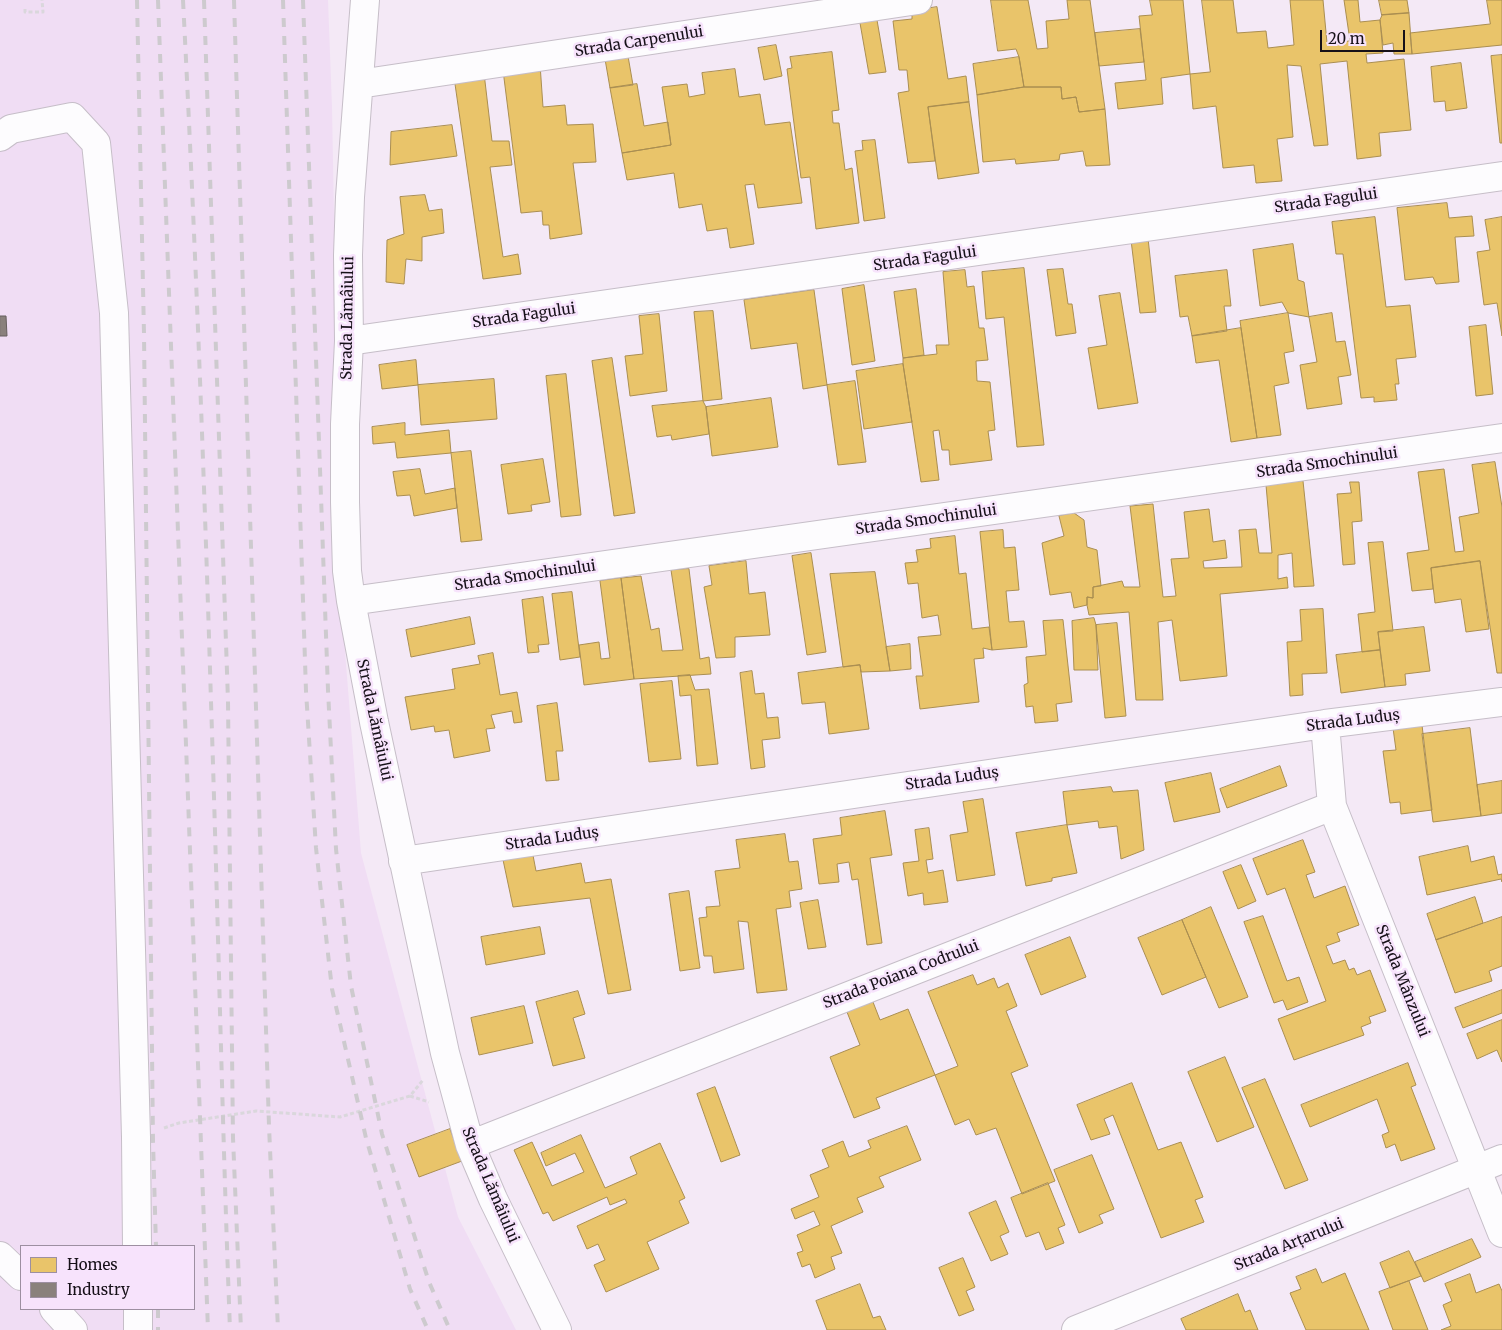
<!DOCTYPE html>
<meta charset="utf-8">
<style>
body{margin:0}
#map{position:relative;width:1502px;height:1330px;overflow:hidden;background:#f4e9f6;font-family:Merriweather,serif}
canvas{display:block}
.legend{position:absolute;left:20px;top:1245px;width:175px;height:65px;box-sizing:border-box;background:#f7e3fc;border:1px solid #9d8fa1;margin:0;padding:6px 9px;list-style:none;font-size:15px;color:#161018}
.legend li{display:flex;align-items:center;gap:10px;height:25px}
.legend b{width:25px;border:1px solid #9d8fa1}
.scale{position:absolute;left:1320px;top:30px;width:85px;height:22px;box-sizing:border-box;border:2px solid #161018;border-top:0;padding-left:6px;font-size:15px;line-height:18px;white-space:nowrap;color:#161018;-webkit-text-stroke:4px #f7e3fc;paint-order:stroke}
</style>
<div id="map">
<canvas width="1502" height="1330"></canvas>
<ul class="legend">
<li><b style="height:14px;background:#e9c46a"></b>Homes</li>
<li><b style="height:14px;background:#8a817c"></b>Industry</li>
</ul>
<div class="scale">20 m</div>
</div>
<script>
const ctx = document.querySelector('canvas').getContext('2d');
ctx.lineJoin = 'round';
function fillPath(path, color) {
  ctx.fillStyle = color;
  ctx.fill(path, 'evenodd');
}
function trace(path, color, width, dash) {
  ctx.strokeStyle = color;
  ctx.lineWidth = width;
  ctx.lineCap = dash ? 'butt' : 'round';
  ctx.setLineDash(dash || []);
  ctx.stroke(path);
}
function drawText(font, color, halo, rows, align = 'center') {
  ctx.font = font + ' Merriweather,serif';
  ctx.lineWidth = 5;
  ctx.setLineDash([]);
  ctx.textBaseline = 'middle';
  ctx.strokeStyle = halo;
  ctx.fillStyle = color;
  for (const [text, x, y, turn = 0] of rows) {
    ctx.save();
    ctx.translate(x, y);
    ctx.rotate((+turn || 0) * Math.PI / 180);
    ctx.textAlign = isNaN(turn) ? turn : align;
    if (halo) ctx.strokeText(text, 0, 0);
    ctx.fillText(text, 0, 0);
    ctx.restore();
  }
}
fillPath(new Path2D(`
 M0,0H328L332,107L341,601L361,853L458,1217L516,1330H0ZM21,1246H194V1309H21Z`), '#f0ddf4');
const homes = new Path2D(`
 M991,0H1028L1037,49L1048,48L1046,21L1069,19L1067,0H1090L1105,109L1079,112L1076,97L1062,99L1061,87H1024L1019,57L1016,49L998,51Z
 M1150,0H1183L1190,74L1161,78L1163,104L1118,109L1115,83L1146,80L1139,16L1152,15Z
 M1202,0H1233L1237,33L1266,31L1268,48L1294,45L1290,0H1323L1327,43L1350,41L1344,0H1358L1360,22L1380,20L1383,53L1366,54L1367,63L1404,59L1411,130L1379,133L1381,156L1357,159L1347,61L1320,64L1328,145L1314,146L1301,66L1287,65L1293,137L1277,139L1282,181L1256,183L1254,165L1223,168L1216,106L1193,109L1190,74L1210,72Z
 M1379,0H1407L1409,13L1382,15Z
 M1487,0H1502V45L1412,54L1410,33L1490,24Z
 M937,7L948,79L966,76L969,102L928,107L935,161L908,163L898,93L909,91L907,70H899L893,21L912,19V11Z
 M1409,13L1412,54H1394L1393,43L1383,45L1380,20L1382,15Z
 M877,20L886,72L869,74L860,23Z
 M1140,29L1144,62L1099,66L1095,33Z
 M776,45L782,76L764,80L758,48Z
 M832,52L839,110L832,111L833,123H839L845,170L852,168L859,223L816,229L810,177L801,178L787,69L792,68L790,57Z
 M1502,55V143H1500L1491,56Z
 M628,56L633,85L610,88L605,59Z
 M1019,57L1024,87L977,95L973,64Z
 M1461,63L1467,108L1446,111L1445,101L1434,102L1431,67Z
 M540,64L543,107L565,105L567,125L593,124L596,162L573,163L582,234L550,239L549,225H543L542,211L521,213L503,70Z
 M735,69L739,97L760,94L765,125L790,122L802,203L758,208L754,184L745,185L754,244L730,248L727,228L707,231L702,204L679,208L674,173L627,180L622,153L671,145L662,87L687,84L689,97L705,94L702,73Z
 M484,73L492,141H509L512,165L490,167L503,257L518,254L521,274L483,279L454,77Z
 M637,84L644,126L668,122L671,145L622,153L610,88Z
 M1024,87H1061L1062,99L1076,97L1079,112L1105,109L1110,165L1086,166L1083,151L1060,154L1059,160L1016,164L1015,159L983,162L977,95Z
 M969,102L979,173L938,179L928,107Z
 M452,125L457,156L390,165L391,132Z
 M875,140L885,218L864,221L855,151L863,150L862,141Z
 M425,195L429,211L442,209L444,233L422,237V261L406,259L404,284L386,282L387,240L404,234L400,197Z
 M1447,203L1449,218L1472,216L1474,236L1455,237L1459,282L1436,284L1433,277L1405,280L1397,208Z
 M1375,217L1386,307L1410,305L1416,357L1396,359L1399,384H1395L1397,400L1374,402V397L1361,398L1343,254H1336L1332,222Z
 M1502,217V336L1497,303L1484,305L1477,252L1490,250L1485,220Z
 M1148,238L1156,312L1140,313L1131,240Z
 M1293,244L1298,280L1304,282L1309,317L1288,313L1282,302L1260,306L1253,250Z
 M1024,268L1044,445L1017,447L1004,317L986,319L982,272Z
 M1063,269L1068,304H1072L1076,333L1056,336L1047,270Z
 M965,270L967,287L974,286L979,328H984L988,360L976,361L977,381L990,382L995,430L988,431L992,460L950,465L949,450H942L939,430L933,431L939,480L921,482L903,364V358L937,354L936,345H949L943,272Z
 M1227,270L1231,306H1224L1227,331L1192,336L1188,316L1180,317L1175,276Z
 M864,285L875,361L852,365L842,289Z
 M916,289L924,355L903,358L894,292Z
 M814,290L827,385L803,389L797,343L751,349L744,300Z
 M1120,293L1138,403L1098,409L1088,348L1107,345L1099,296Z
 M713,311L722,399L703,401L694,312Z
 M1288,313L1294,351L1284,353L1289,383L1274,386L1281,435L1257,438L1240,321Z
 M1332,313L1336,342L1345,341L1351,375L1338,377L1342,404L1307,409L1300,365L1317,362L1309,317Z
 M659,314L667,391L630,396L625,356L643,354L639,316Z
 M1486,325L1493,394L1476,396L1469,327Z
 M1241,328L1257,438L1231,442L1219,360L1196,363L1192,336Z
 M612,358L635,513L614,516L592,361Z
 M416,360L418,385L382,389L379,365Z
 M903,364L912,422L864,429L856,371Z
 M566,374L581,515L561,517L546,376Z
 M494,379L497,419L421,425L418,385Z
 M855,381L866,462L838,465L827,385Z
 M771,398L778,447L712,456L706,407Z
 M703,401L706,407L709,434L672,440L671,435L657,437L652,406Z
 M405,423V435L449,430L451,453L397,458L395,442L373,444L372,427Z
 M471,451L482,540L461,542L451,453Z
 M543,459L550,502L531,505L532,511L508,514L501,465Z
 M1495,462L1502,507V673H1497L1480,561L1431,568L1433,589L1412,591L1407,553L1429,550L1418,472L1444,469L1455,552L1464,551L1459,517L1479,513L1472,465Z
 M420,469L425,494L455,488L457,508L414,516L410,495L397,496L393,472Z
 M1303,481L1314,586L1294,587L1292,553L1278,555V579L1287,577L1288,588L1220,594L1227,676L1180,681L1172,620L1158,622L1163,700H1136L1129,612L1089,615L1087,605V597L1093,598V587L1122,581L1124,587H1140L1130,506L1153,504L1163,597L1176,596L1171,559L1189,558L1184,512L1209,509L1213,542L1225,540L1227,558L1203,561L1204,568L1242,567L1239,530L1256,529L1259,553H1272L1266,485Z
 M1350,482H1359L1362,521L1352,522L1355,564L1343,565L1337,494L1351,493Z
 M1074,513L1084,520L1087,547L1097,550L1101,586L1093,587V598L1087,597V605L1074,608L1071,592L1050,595L1042,543L1064,536L1059,516Z
 M1003,530L1004,548L1015,547L1019,590L1006,591L1009,622L1024,621L1027,647L992,650L980,532Z
 M955,536L959,574L966,573L972,629L989,627L992,650L983,648L984,658L974,659L979,702L920,709L916,676H923L918,637L941,635L938,615L922,618L918,583L908,584L905,563L918,562L916,550L931,548L930,539Z
 M1383,542L1393,631L1378,632L1380,650L1362,652L1358,614L1375,612L1368,543Z
 M811,553L826,652L807,655L792,556Z
 M746,561L749,594L765,592L770,635L735,637V657L716,658L704,587L712,585L709,566Z
 M1480,561L1489,629L1466,632L1461,599L1435,603L1431,568Z
 M689,569L700,659L709,657L711,674L634,679L621,578L641,576L651,630L659,628L662,651L683,650L671,570Z
 M875,572L890,671L861,672L860,665L843,667L830,574Z
 M621,578L634,679L584,685L579,645L599,642L601,659L610,658L600,581Z
 M572,592L580,657L560,660L552,594Z
 M543,597L549,644L538,645L539,652L528,653L522,600Z
 M1323,609L1327,673L1302,674L1303,695L1290,696L1287,642L1302,641L1300,610Z
 M470,617L475,644L411,657L406,630Z
 M1094,618L1096,625L1098,670H1074L1072,621Z
 M1063,620L1072,702L1056,704L1058,721L1035,723L1033,706L1026,707L1024,685L1028,683L1026,657L1046,655L1043,621Z
 M1117,623L1126,716L1105,718L1096,625Z
 M1424,627L1430,671L1405,674L1406,685L1385,687L1378,632Z
 M910,644L911,669L890,671L886,647Z
 M1380,650L1385,687L1341,693L1336,655Z
 M493,653L500,695L517,692L522,722L514,723L512,711L491,715L495,728L486,729L490,751L454,758L449,730L435,732L434,726L411,730L405,697L455,689L452,669L480,664L478,656Z
 M860,665L869,729L829,734L825,702L802,704L798,673Z
 M752,671L755,694L764,693L767,718L778,717L780,738L762,740L765,767L751,769L740,673Z
 M690,675L695,690L709,689L718,764L697,766L691,695L680,696L678,676Z
 M672,681L681,759L649,762L640,684Z
 M557,703L563,751H556L559,780L546,781L537,706Z
 M1422,725L1432,810L1401,814L1400,802L1390,803L1383,751L1396,750L1393,728Z
 M1470,728L1481,816L1433,822L1422,734Z
 M1280,766L1287,786L1227,808L1220,789Z
 M1211,773L1220,812L1174,822L1165,783Z
 M1502,781V813L1481,816L1477,785Z
 M1111,787L1113,792L1138,790L1144,850L1121,859L1117,826L1099,828L1098,821L1067,825L1063,792Z
 M983,799L995,875L957,881L950,835L968,832L963,802Z
 M885,811L892,855L870,858L882,943L867,945L858,879L852,880L849,862L837,864L839,882L819,884L813,839L842,835L840,818Z
 M1067,825L1077,873L1052,878V881L1026,886L1016,833Z
 M929,828L933,859L926,860L928,873L943,870L948,902L924,905L923,893L908,896L903,863L919,861L915,830Z
 M785,834L789,862L798,861L802,889L789,891L791,907L776,909L787,990L757,993L748,922L738,921L744,969L714,973L712,956H704L699,918L707,917L706,907L720,906L715,871L740,868L736,840Z
 M1303,840L1315,872L1306,875L1314,898L1345,886L1359,925L1337,933L1340,941L1326,946L1333,964L1345,960L1349,970L1354,968L1357,975L1370,970L1386,1011L1369,1017L1371,1023L1361,1027L1364,1035L1294,1060L1278,1019L1326,1001L1285,888L1267,895L1253,859Z
 M1468,846L1471,862L1494,856L1498,875L1502,874V882L1501,879L1427,895L1419,857Z
 M532,850L536,871L581,863L585,883L611,879L631,990L608,994L590,898L513,907L502,855Z
 M1241,865L1256,901L1238,909L1223,872Z
 M689,891L700,968L680,971L669,894Z
 M1475,897L1483,923L1436,940L1427,914Z
 M818,900L826,947L808,949L800,903Z
 M1211,907L1248,997L1219,1008L1182,920Z
 M1263,916L1287,981L1299,977L1308,1002L1287,1010L1283,1000L1274,1003L1244,922Z
 M1502,917V966L1489,971L1492,981L1455,993L1436,940Z
 M1182,920L1206,977L1162,995L1138,938Z
 M540,927L545,954L486,965L481,937Z
 M1070,937L1086,977L1041,995L1025,955Z
 M973,975L977,985L994,978L998,988L1008,983L1017,1006L1006,1011L1028,1066L1011,1073L1055,1181L1022,1194L996,1128L976,1135L969,1119L955,1125L935,1075L958,1066L928,992Z
 M1502,990V1013L1463,1028L1455,1008Z
 M578,991L585,1014L573,1018L585,1058L553,1066L536,1002Z
 M873,1002L880,1020L908,1009L935,1075L876,1098L880,1108L854,1118L830,1057L860,1045L847,1012Z
 M524,1006L533,1043L479,1055L471,1018Z
 M1502,1020V1062L1497,1050L1477,1059L1467,1034Z
 M1225,1057L1254,1127L1217,1142L1188,1072Z
 M1408,1063L1416,1085L1411,1087L1435,1149L1401,1161L1395,1144L1386,1148L1382,1135L1389,1132L1377,1099L1310,1127L1301,1105Z
 M1265,1079L1308,1180L1285,1189L1242,1088Z
 M1132,1083L1158,1150L1181,1142L1203,1197L1195,1200L1204,1222L1161,1238L1113,1115L1104,1119L1110,1134L1091,1140L1077,1105Z
 M715,1087L740,1155L721,1162L697,1094Z
 M907,1126L921,1160L879,1177L884,1187L857,1198L863,1212L831,1226L842,1253L831,1257L835,1269L815,1278L810,1264L802,1267L797,1253L803,1251L797,1235L820,1225L814,1211L795,1219L791,1209L819,1197L810,1175L829,1167L822,1150L843,1141L849,1157L871,1148L868,1141Z
 M450,1129L462,1161L419,1177L407,1145Z
 M581,1135L605,1188L637,1174L630,1157L660,1143L685,1198L679,1201L689,1223L647,1242L659,1269L606,1292L594,1265L605,1260L598,1244L587,1249L577,1226L627,1203L625,1199L610,1205L607,1197L553,1221L548,1212L543,1214L514,1150L532,1142L552,1186L584,1172L575,1153L546,1166L541,1153Z
 M1092,1155L1114,1209L1099,1215L1103,1223L1079,1233L1054,1170Z
 M1048,1183L1065,1225L1058,1228L1064,1243L1046,1250L1039,1232L1026,1237L1011,1198Z
 M996,1201L1009,1232L1000,1236L1008,1254L991,1261L969,1213Z
 M1472,1239L1481,1257L1424,1282L1415,1262Z
 M1409,1251L1421,1276L1390,1288L1380,1263Z
 M963,1258L975,1287L966,1291L974,1310L959,1316L939,1268Z
 M1316,1269L1322,1283L1345,1273L1369,1330H1306L1290,1293L1301,1289L1296,1277Z
 M1470,1274L1476,1293L1499,1284L1502,1291V1330H1441L1451,1326L1443,1305L1452,1301L1445,1284Z
 M1409,1281L1428,1330H1393L1379,1292Z
 M860,1284L873,1318L880,1316L886,1330H827L816,1301Z
 M1238,1294L1245,1312L1250,1310L1258,1330H1186L1181,1319Z`);
fillPath(homes, '#e9c46a');
trace(homes, '#aa8e51', 1);
const industry = new Path2D(`
 M0,316H6L7,336H0Z`);
fillPath(industry, '#8a817c');
trace(industry, '#675f5e', 1);
const minor = new Path2D(`
 M365,0L350,197L348,255L349,341L345,424V502L347,571L351,601L374,722L445,1053L470,1145L493,1199L557,1330
 M359,84L918,0
 M0,137L11,129L72,117L96,143L114,313L136,1137L137,1246
 M349,341L1502,176
 M351,601L1502,438
 M1325,724L1332,806L1502,1233
 M403,861L1325,724L1502,702
 M470,1145L1332,806
 M0,1256L21,1276
 M54,1309L73,1330
 M138,1309V1330
 M1076,1330L1502,1159`);
trace(minor, '#c6bec8', 30);
trace(new Path2D(`
 M25,9V12H43L42,0
 M410,1096L429,1102
 M164,1128L179,1123L256,1111L340,1117L410,1096L423,1080`), '#dad7dc', 3, [4, 2.5]);
trace(minor, '#fdfcfe', 28);
trace(new Path2D(`
 M137,0L144,334L153,1141L156,1246
 M158,0L208,1330
 M183,0C195,234 204,468 211,702C218,911 222,1121 230,1330
 M204,0L228,701L233,1138L241,1330
 M234,0L269,1126L278,1330
 M283,0L306,691L316,848L332,989L366,1138L410,1289L428,1330
 M303,0L328,690L336,849L351,986L382,1134L429,1282L450,1330
 M158,1309V1330`), '#cdcace', 4, [9, 9]);
drawText('15px', '#161018', '#f7e3fc', [
 ["Strada Carpenului",639,42,-9],
 ["Strada Fagului",1326,201,-8],
 ["Strada Fagului",925,259,-8],
 ["Strada Fagului",524,316,-8],
 ["Strada Lămâiului",348,318,-89],
 ["Strada Smochinului",1327,463,-8],
 ["Strada Smochinului",926,520,-8],
 ["Strada Smochinului",525,576,-8],
 ["Strada Lămâiului",374,720,78],
 ["Strada Luduș",1353,721,-7],
 ["Strada Luduș",952,779,-8],
 ["Strada Luduș",552,839,-8],
 ["Strada Poiana Codrului",901,975,-21],
 ["Strada Mânzului",1402,981,68],
 ["Strada Lămâiului",490,1185,67],
 ["Strada Arțarului",1289,1245,-22]
]);
</script>
